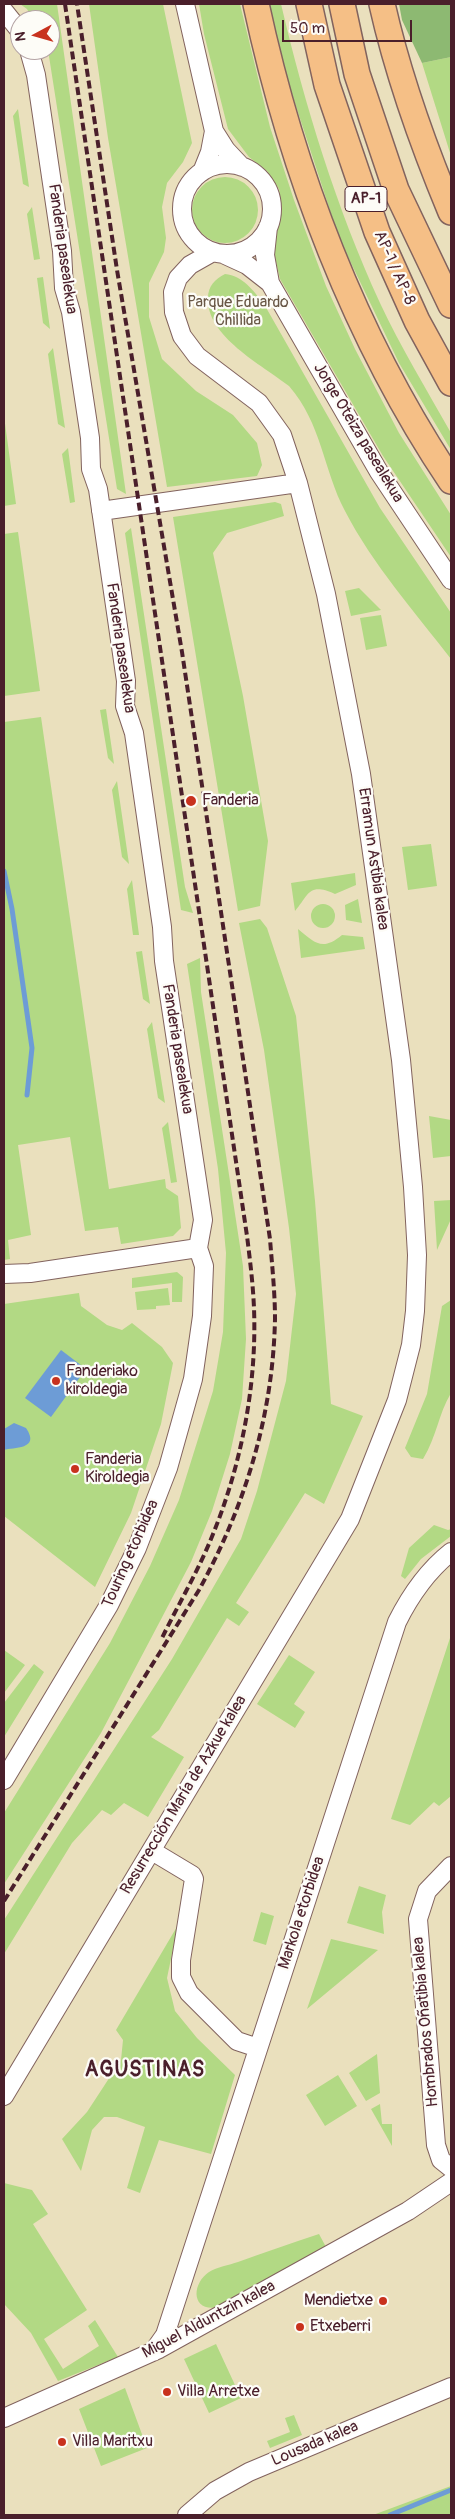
<!DOCTYPE html>
<meta charset="utf-8">
<style>
body{margin:0}
#map{position:relative;width:455px;height:2519px;overflow:hidden;background:#eae0bd;font-family:Pangolin,sans-serif}
canvas{display:block}
.frame{position:absolute;inset:0;border:5px solid #4a1f2b;pointer-events:none}
.north{position:absolute;left:10px;top:10px;width:50px;height:50px;box-sizing:border-box;background:#fdfcf7;border:1px solid #b5a4a5;border-radius:50%;rotate:264deg;font-size:14px;font-weight:700;line-height:20px;text-align:center;color:#4a1f2b}
.north::after{content:'';display:block;margin:auto;width:18px;height:22px;background:#c8321e;clip-path:polygon(50% 0,100% 100%,50% 72%,0 100%)}
.scale{position:absolute;left:282px;top:20px;width:130px;height:22px;box-sizing:border-box;border:2px solid #4a1f2b;border-top:0;padding-left:6px;font-size:15px;line-height:18px;white-space:nowrap;color:#4a1f2b;-webkit-text-stroke:4px #fdfcf7;paint-order:stroke}
</style>
<div id="map">
<canvas width="455" height="2519"></canvas>
<div class="frame"></div>
<div class="north">N</div>
<div class="scale">50 m</div>
</div>
<script>
const ctx = document.querySelector('canvas').getContext('2d');
ctx.lineJoin = 'round';
function fillPath(path, color) {
  ctx.fillStyle = color;
  ctx.fill(path, 'evenodd');
}
function trace(path, color, width, dash) {
  ctx.strokeStyle = color;
  ctx.lineWidth = width;
  ctx.lineCap = dash ? 'butt' : 'round';
  ctx.setLineDash(dash || []);
  ctx.stroke(path);
}
function drawText(font, color, halo, rows, align = 'center') {
  ctx.font = font + ' Pangolin,sans-serif';
  ctx.lineWidth = 4.5;
  ctx.setLineDash([]);
  ctx.textBaseline = 'middle';
  ctx.strokeStyle = halo;
  ctx.fillStyle = color;
  for (const [text, x, y, turn = 0] of rows) {
    ctx.save();
    ctx.translate(x, y);
    ctx.rotate((+turn || 0) * Math.PI / 180);
    ctx.textAlign = isNaN(turn) ? turn : align;
    if (halo) ctx.strokeText(text, 0, 0);
    ctx.fillText(text, 0, 0);
    ctx.restore();
  }
}
fillPath(new Path2D(`
 M20,4H57L126,494L117,489L48,50L50,20H33L27,9Z
 M89,4H163L192,143L183,162L167,183L162,207L166,238L164,252L149,283V317L162,359L196,391L233,415L257,443L262,465L257,476L167,487L108,138Z
 M199,4H240L270,127L294,200L326,286L355,349L399,433L451,515V557L383,456L280,279L273,249L282,210L279,189L267,171L249,157L228,129L204,34Z
 M268,4H281C305,106 336,207 380,303C401,348 427,390 451,433V450L399,363L339,238L278,51Z
 M451,57V156L422,63Z
 M18,109L29,187L23,184L13,116Z
 M192 210a33 33 0 1 1 66 0a33 33 0 1 1-66 0Z
 M32,207L40,259L34,260L27,214Z
 M225,274C243,276 253,290 264,304L380,508L451,613V659C414,611 373,565 345,511C323,469 322,424 289,386C262,365 206,336 208,298C208,286 215,279 225,274Z
 M43,277L50,329L43,323L37,278Z
 M53,348L65,428L58,424L48,354Z
 M4,416L16,504L4,506Z
 M68,448L75,502L70,503L62,454Z
 M275,502L281,504L284,516L227,533L213,553L243,696L268,841L260,906L238,911L173,517Z
 M131,528L185,887L193,913L181,910L125,533Z
 M18,532L40,691L4,696V534Z
 M359,588L381,610L351,616L345,591Z
 M381,615L387,646L366,650L360,618Z
 M106,709L114,764L108,758L100,710Z
 M41,717L109,1189L165,1179L166,1188L178,1196L181,1228L173,1236L121,1244L118,1227L85,1231L70,1137L18,1145L31,1235L8,1240L10,1259L4,1260V722Z
 M117,781L129,864L122,857L112,790Z
 M431,844L437,886L408,890L402,847Z
 M355,873L356,885L335,894C308,882 309,895 295,911L291,883Z
 M132,880L139,935H133L127,889Z
 M358,899L362,923L346,920L345,905Z
 M311 916a12 12 0 1 1 24 0a12 12 0 1 1-24 0Z
 M260,919L267,928L296,1016L315,1201L331,1404L363,1416L324,1504L305,1493L236,1603L249,1612L239,1626L227,1618L159,1730L151,1737L184,1757L148,1817L124,1803L111,1815L102,1810L72,1843L4,1954V1920L172,1659L241,1539L257,1491L286,1381L296,1294L289,1228L264,1050L239,923Z
 M298,929C314,942 322,952 342,935L363,937L365,949L301,958Z
 M142,951L150,1004L143,999L136,952Z
 M200,958L201,992L243,1266L246,1339L242,1399L230,1454L212,1511L191,1562L158,1625L101,1733L4,1884V1813L110,1643L150,1566L179,1500L213,1391L223,1332L226,1253L218,1169L187,964Z
 M152,1022L165,1103L158,1098L147,1029Z
 M429,1116L451,1120V1156L433,1158Z
 M168,1122L177,1182L171,1183L162,1128Z
 M451,1200V1219L437,1250L434,1201Z
 M177,1272L183,1277L182,1302H172V1283L132,1288V1278Z
 M168,1288L170,1305L156,1306V1309L137,1310L135,1292Z
 M79,1293L81,1306L107,1325L122,1330L132,1323L162,1347L173,1363L161,1424L131,1513L95,1587L4,1516V1304Z
 M451,1300V1393C438,1415 437,1436 423,1459L411,1457L405,1448L427,1394L442,1306Z
 M434,1525L448,1530L451,1529V1536L421,1559L405,1579L401,1576L409,1548Z
 M450,1638L451,1796L439,1806L434,1802L410,1825L391,1819Z
 M4,1650L25,1665L4,1693Z
 M289,1655L315,1672L294,1704L305,1712L295,1728L257,1704Z
 M34,1664L44,1672L4,1737V1703Z
 M359,1886L386,1895L382,1912L384,1934L347,1923Z
 M261,1912L274,1916L266,1945L253,1941Z
 M178,1925L167,1978L175,2011L197,2038L235,2075L211,2154L159,2140L140,2193L127,2188L145,2127L117,2117H104L92,2130L81,2171L62,2139L87,2112L121,2060L123,2040L116,2030Z
 M331,1939L378,1950L307,2009Z
 M377,2054L380,2093L366,2101L349,2073Z
 M338,2075L357,2106L325,2126L306,2095Z
 M380,2104L382,2124H392V2146L371,2109Z
 M4,2183L32,2190L48,2214L33,2224L87,2310L44,2339L63,2369L99,2346L88,2326L95,2320L118,2357L58,2381L31,2333L4,2304Z
 M319,2234L326,2247L219,2307C191,2313 191,2284 209,2272C217,2267 229,2265 238,2262C265,2252 292,2243 319,2234Z
 M216,2344L241,2398L209,2413L184,2359Z
 M125,2388L147,2448L101,2466L79,2409Z
 M294,2415L302,2435L270,2448L267,2441L290,2432L285,2418Z
 M451,2486V2515H373Z`), '#b2d984');
fillPath(new Path2D(`
 M399,4H451V57L422,63L402,20Z`), '#8db972');
fillPath(new Path2D(`
 M61,1350L86,1369L51,1417L25,1398Z
 M14,1423L26,1428C41,1450 13,1447 4,1450V1429Z`), '#6d9cd6');
trace(new Path2D(`
 M4,871L12,909L32,1048L27,1095
 M390,2515L451,2490`), '#6d9cd6', 5);
const minor = new Path2D(`
 M185,4L214,131L226,150L242,167
 M4,11L20,31
 M182 209a45 45 0 1 1 90 0a45 45 0 1 1-90 0Z
 M202,172L210,152L214,131
 M268,227L265,255L270,283L379,472L451,580
 M223,254L247,265L270,283
 M101,511L298,483
 M4,1274L30,1273L198,1248
 M4,1780L109,1605L137,1548L168,1468L193,1379L202,1316L204,1266L198,1248L203,1220L164,961L162,927L134,733L125,706L126,681L98,489L91,469L90,438L71,312L64,288L62,251L36,75L29,50
 M152,1851L192,1875L194,1879L181,1960V1977L189,1993L237,2041L258,2048
 M451,1866L427,1891L418,1919L436,2145L441,2160L451,2168
 M4,2096L350,1519L397,1400L411,1345L415,1311L417,1255L413,1187L401,1060L361,774L326,594L298,483L282,435L259,403L197,356L182,336L174,312L173,292L178,278L190,265L213,252
 M153,2352L165,2335L397,1622C411,1594 427,1571 451,1552
 M4,2418L159,2349L408,2211L451,2182
 M187,2515L215,2491L249,2472L451,2387`);
const highway = new Path2D(`
 M256,4C292,171 355,338 451,481
 M309,4L327,85L377,232L417,321L451,383
 M342,4L357,74L396,190L451,305
 M382,4C398,75 423,145 451,212`);
trace(minor, '#82635e', 20);
trace(highway, '#82635e', 28);
trace(minor, '#fff', 18);
trace(highway, '#f5bf86', 25);
trace(new Path2D(`
 M65,4L247,1236C250,1260 253,1284 254,1308C257,1386 241,1467 211,1539C197,1573 178,1605 162,1638
 M4,1901L199,1590C245,1506 273,1416 275,1319C275,1292 272,1265 270,1239L182,652L117,270L77,4`), '#4a1f2b', 4, [8, 4]);
for (const [x, y, r, color] of [
 [191,801,6,"#c8321e"],
 [56,1381,5,"#c8321e"],
 [75,1469,5,"#c8321e"],
 [383,2301,5,"#c8321e"],
 [300,2327,5,"#c8321e"],
 [167,2392,5,"#c8321e"],
 [62,2442,5,"#c8321e"]
]) {
  const dot = new Path2D();
  dot.arc(x, y, r, 0, 2 * Math.PI);
  ctx.fillStyle = color;
  ctx.fill(dot);
  trace(dot, '#fdfcf7', 2);
}
for (const [x, y, w] of [
 [366,199,42]
]) {
  const box = new Path2D();
  box.roundRect(x - w / 2, y - 12.5, w, 25, 4);
  ctx.fillStyle = '#fdfcf7';
  ctx.fill(box);
  trace(box, '#4a1f2b', 1);
}
drawText('bold 15px', '#4a1f2b', null, [
 ["AP-1",366,199]
]);
drawText('16px', '#4a1f2b', '#fdfcf7', [
 ["Fanderia pasealekua",62,249,82],
 ["AP-1 / AP-8",394,268,66],
 ["Jorge Oteiza pasealekua",358,433,59],
 ["Fanderia pasealekua",120,648,82],
 ["Erramun Astibia kalea",373,859,82],
 ["Fanderia pasealekua",177,1049,81],
 ["Touring etorbidea",131,1554,-66],
 ["Resurrección María de Azkue kalea",184,1795,-59],
 ["Markola etorbidea",302,1913,-72],
 ["Hombrados Oñatibia kalea",426,2022,-95],
 ["Miguel Alduntzin kalea",209,2320,-28],
 ["Lousada kalea",315,2444,-23]
]);
drawText('16px', '#695746', '#fdfcf7', [
 ["Parque Eduardo",238,303],
 ["Chillida",238,321]
]);
drawText('16px', '#4a1f2b', '#fdfcf7', [
 ["Fanderia",202,801],
 ["Fanderiako",66,1372],
 ["kiroldegia",66,1390],
 ["Fanderia",85,1460],
 ["Kiroldegia",85,1478],
 ["Mendietxe",373,2301,"right"],
 ["Etxeberri",310,2327],
 ["Villa Arretxe",177,2392],
 ["Villa Maritxu",72,2442]
], 'left');
ctx.letterSpacing = '1px';
drawText('bold 21px', '#4a1f2b', '#fdfcf7', [
 ["AGUSTINAS",145,2071]
]);
ctx.letterSpacing = '0px';
</script>
